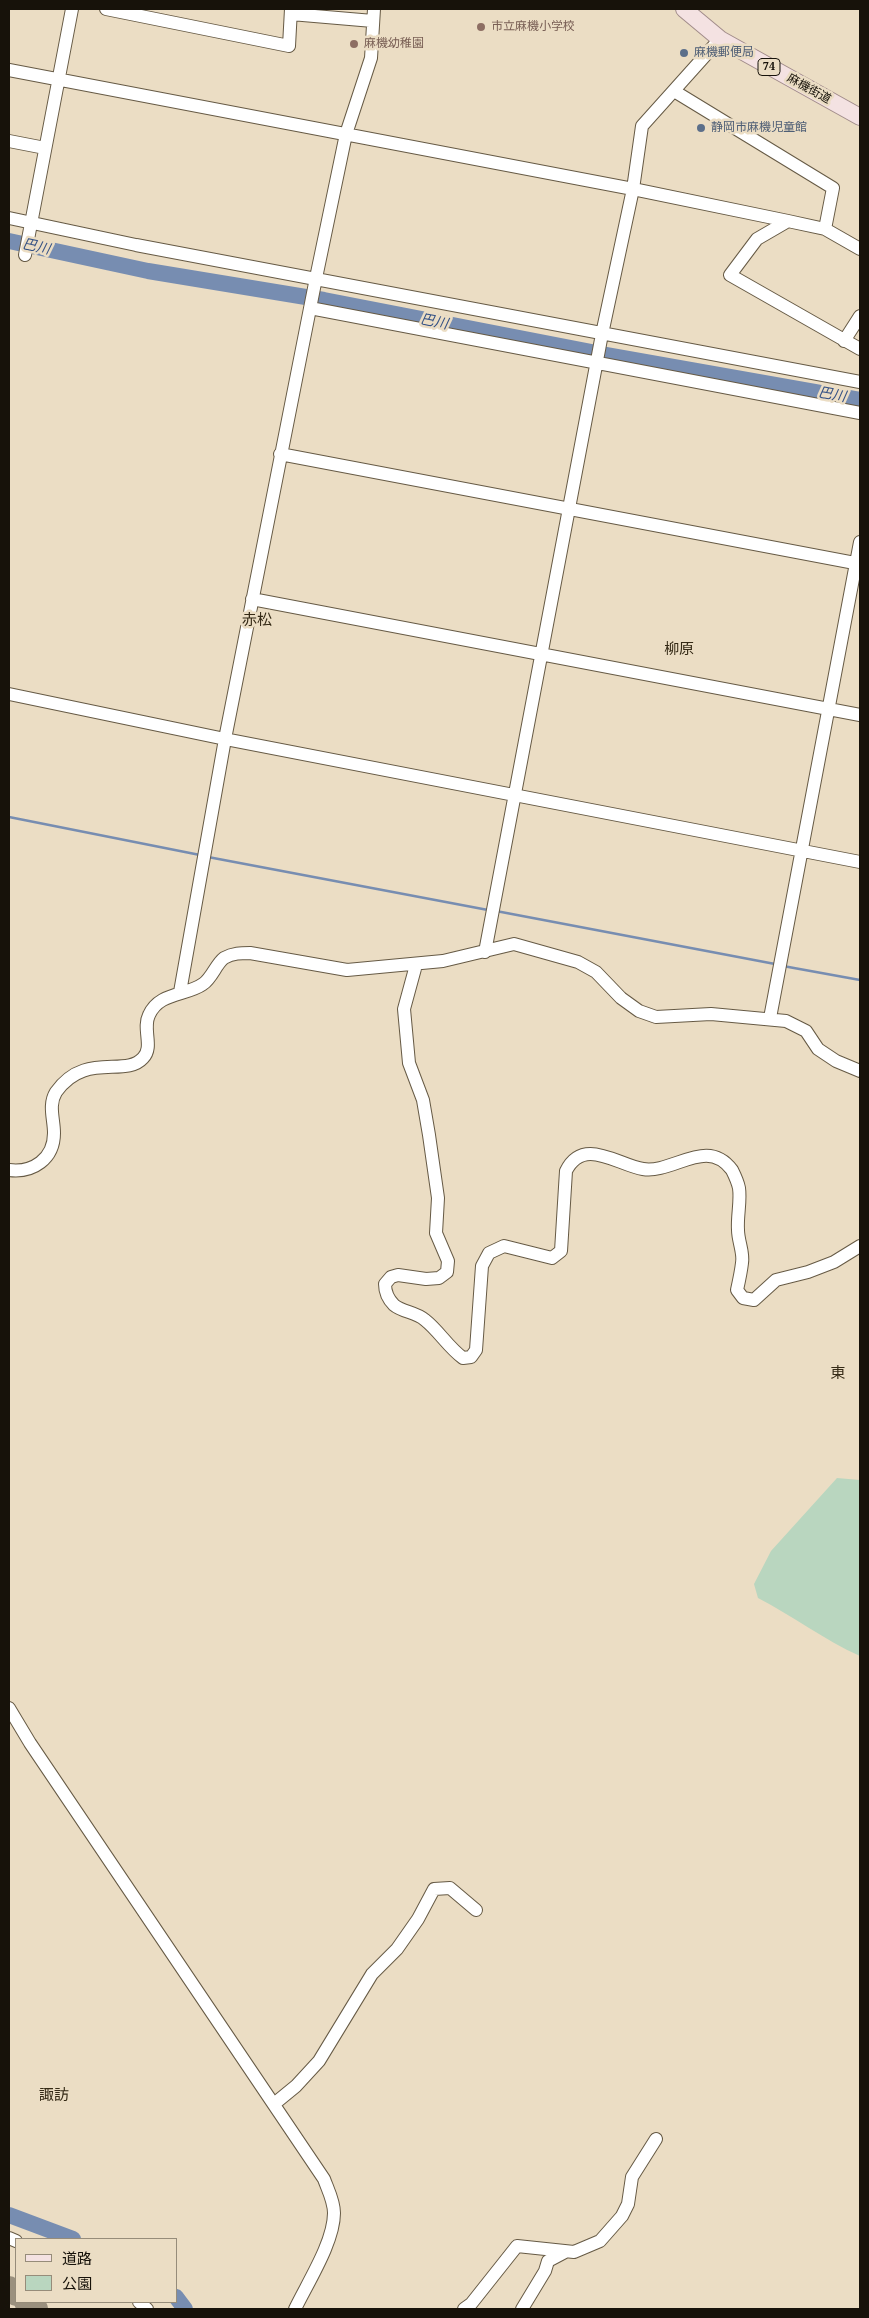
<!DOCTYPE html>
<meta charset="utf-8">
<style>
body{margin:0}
#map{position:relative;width:869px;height:2318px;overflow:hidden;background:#ebddc4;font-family:"Noto Serif","Noto Sans JP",serif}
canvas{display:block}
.frame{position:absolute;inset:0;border:10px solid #17120a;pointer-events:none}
.legend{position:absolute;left:15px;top:2238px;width:162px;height:65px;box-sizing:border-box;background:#ebddc4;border:1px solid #968c7a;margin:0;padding:6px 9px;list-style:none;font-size:15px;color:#17120a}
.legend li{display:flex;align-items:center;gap:10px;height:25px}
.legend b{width:25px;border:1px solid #968c7a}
</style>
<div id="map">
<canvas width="869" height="2318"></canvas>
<div class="frame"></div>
<ul class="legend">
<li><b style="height:6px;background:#f4e2e2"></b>道路</li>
<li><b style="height:14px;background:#b9d6bf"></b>公園</li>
</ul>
</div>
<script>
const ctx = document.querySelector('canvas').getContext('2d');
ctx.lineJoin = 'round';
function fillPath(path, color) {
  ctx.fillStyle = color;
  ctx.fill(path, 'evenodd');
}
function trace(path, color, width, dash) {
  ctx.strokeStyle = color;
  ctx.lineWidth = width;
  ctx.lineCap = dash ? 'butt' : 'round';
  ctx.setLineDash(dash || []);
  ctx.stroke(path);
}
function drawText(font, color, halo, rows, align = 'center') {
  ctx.font = font + ' "Noto Serif","Noto Sans JP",serif';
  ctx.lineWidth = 5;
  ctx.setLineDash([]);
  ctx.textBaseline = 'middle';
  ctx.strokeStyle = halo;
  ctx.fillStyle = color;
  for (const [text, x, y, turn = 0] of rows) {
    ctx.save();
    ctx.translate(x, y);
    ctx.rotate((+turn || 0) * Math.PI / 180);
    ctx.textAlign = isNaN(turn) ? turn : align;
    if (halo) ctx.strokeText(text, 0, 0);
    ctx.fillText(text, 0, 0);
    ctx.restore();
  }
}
fillPath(new Path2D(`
 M837,1478L860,1480V1656C824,1640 793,1616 758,1598L754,1584L771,1551Z`), '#b9d6bf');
trace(new Path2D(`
 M9,817L200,855
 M208,857L488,910
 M496,911L775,964
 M783,966L860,980`), '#778db1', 2.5);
trace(new Path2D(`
 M9,241L148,271L324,300L607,355L860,400
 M9,2215L73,2239
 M176,2297L185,2309`), '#778db1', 16);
trace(new Path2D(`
 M9,2288L16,2294
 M26,2302L36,2309`), '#9a907e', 24);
const minor = new Path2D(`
 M106,9L289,46L291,9
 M291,14L373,21
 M9,70L633,189L788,221L825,229L860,249
 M674,91L833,188L825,229
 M9,141L45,148
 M9,218L136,245L860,382
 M788,221L757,239L730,275L860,349
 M25,255L72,9
 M310,308L860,413
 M844,341L860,316
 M280,454L860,564
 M252,599L860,715
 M9,694L225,739L860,862
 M485,952L602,334L633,189L642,126L720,39
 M416,965L404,1009L409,1063L423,1100L429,1135L438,1198L436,1233L448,1261L447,1272L439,1278L426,1279L398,1275L391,1277L385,1284C385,1292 388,1299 394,1305C402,1312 416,1312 425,1320C439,1331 448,1347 463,1358L471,1357L476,1350L482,1266L489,1253L504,1246L552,1258L561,1251L566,1171C583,1136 618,1165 643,1169C673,1174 707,1136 732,1170C734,1174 738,1183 739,1188C741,1201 737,1216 738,1230C738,1241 744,1253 742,1263C741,1272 739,1281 737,1290L743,1298L754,1300L776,1280L808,1272L834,1262L860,1246
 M180,992L225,739L316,278L346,134L371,58L374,9
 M770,1018L860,542
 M9,1170C33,1173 54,1159 54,1133C54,1119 48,1105 56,1092C85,1051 125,1078 143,1058C154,1047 142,1029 149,1015C159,992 186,996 203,984C212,978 216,964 224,958C233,953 241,953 250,953L347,970L443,961L514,944L578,962L596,972L621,998L639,1011L656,1017L711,1014L786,1021L806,1031L818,1049L836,1061L860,1071
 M9,1708L30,1743L324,2179C328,2190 334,2201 334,2213C334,2242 308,2282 295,2309
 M274,2104L296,2086L319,2061L372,1974L397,1949L418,1919L434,1889L450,1888L476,1910
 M9,2238L16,2241
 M139,2302L147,2309
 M464,2309L471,2304L517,2246L574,2252L600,2241L622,2216L628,2204L632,2177L656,2139
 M522,2309L545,2271L548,2261L565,2252`);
const major = new Path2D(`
 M684,9L720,39L860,117`);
trace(minor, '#665a45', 14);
trace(major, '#a18c8a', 18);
trace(minor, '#fff', 12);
trace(major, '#f4e2e2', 16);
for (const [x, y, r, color] of [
 [481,27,5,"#8d6e63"],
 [354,44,5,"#8d6e63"],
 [684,53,5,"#5c6f8a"],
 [701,128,5,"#5c6f8a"]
]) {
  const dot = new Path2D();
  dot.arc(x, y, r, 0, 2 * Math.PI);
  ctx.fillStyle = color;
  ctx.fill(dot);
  trace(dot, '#ebddc4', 2);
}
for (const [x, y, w] of [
 [769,67,22]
]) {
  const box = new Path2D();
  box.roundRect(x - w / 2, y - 8.5, w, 17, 4);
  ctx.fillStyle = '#ebddc4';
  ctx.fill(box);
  trace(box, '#17120a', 1);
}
drawText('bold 11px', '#17120a', null, [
 ["74",769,67]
]);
drawText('12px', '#785e54', '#ebddc4', [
 ["市立麻機小学校",491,27],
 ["麻機幼稚園",364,44]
], 'left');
drawText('12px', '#4e5e75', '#ebddc4', [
 ["麻機郵便局",694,53],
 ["静岡市麻機児童館",711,128]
], 'left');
drawText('12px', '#17120a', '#ebddc4', [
 ["麻機街道",809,89,29]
]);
drawText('italic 14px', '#355285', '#ebddc4', [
 ["巴川",36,247,12],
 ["巴川",434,322,11],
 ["巴川",832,395,10]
]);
drawText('15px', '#352a16', '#ebddc4', [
 ["赤松",257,621],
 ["柳原",679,650],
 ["東",838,1374],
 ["諏訪",54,2096]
]);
</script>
